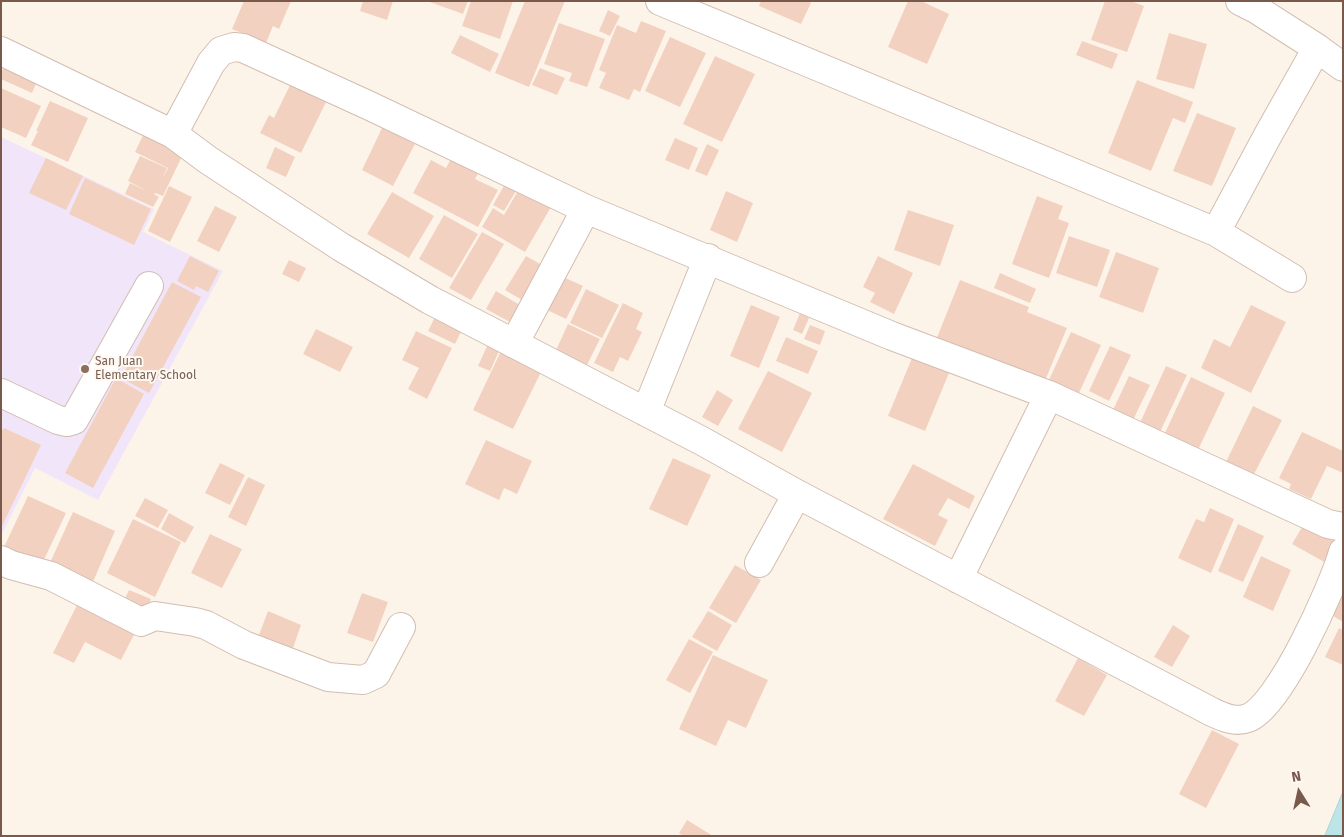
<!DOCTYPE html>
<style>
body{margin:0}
#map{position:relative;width:1344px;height:837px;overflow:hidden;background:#fdf4e9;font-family:"Fira Sans",sans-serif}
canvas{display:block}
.frame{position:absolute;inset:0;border:2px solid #78594c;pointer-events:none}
.north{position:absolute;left:1274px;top:767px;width:50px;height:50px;-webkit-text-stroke:4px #fff8f0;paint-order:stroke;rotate:350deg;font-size:14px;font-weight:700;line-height:20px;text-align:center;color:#78594c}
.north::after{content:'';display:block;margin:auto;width:18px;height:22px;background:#78594c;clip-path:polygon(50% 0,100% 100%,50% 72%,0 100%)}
</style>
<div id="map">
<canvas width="1344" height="837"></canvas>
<div class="frame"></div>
<div class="north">N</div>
</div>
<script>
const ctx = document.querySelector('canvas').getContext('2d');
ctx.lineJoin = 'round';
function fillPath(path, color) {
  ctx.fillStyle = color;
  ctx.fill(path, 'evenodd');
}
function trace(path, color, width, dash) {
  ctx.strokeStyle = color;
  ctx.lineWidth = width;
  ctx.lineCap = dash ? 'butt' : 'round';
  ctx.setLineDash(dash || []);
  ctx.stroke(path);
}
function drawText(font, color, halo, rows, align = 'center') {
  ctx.font = font + ' "Fira Sans",sans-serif';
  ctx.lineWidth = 4;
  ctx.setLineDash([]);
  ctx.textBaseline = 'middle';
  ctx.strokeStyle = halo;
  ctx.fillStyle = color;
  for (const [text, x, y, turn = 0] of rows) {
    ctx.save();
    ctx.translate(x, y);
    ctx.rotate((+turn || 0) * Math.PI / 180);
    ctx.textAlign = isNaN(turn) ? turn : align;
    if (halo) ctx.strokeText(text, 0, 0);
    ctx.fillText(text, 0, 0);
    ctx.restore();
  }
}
fillPath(new Path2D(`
 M1,137L154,209L143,232L223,271L98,500L35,468L1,536Z`), '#f1e5fa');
const water = new Path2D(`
 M1343,792V836H1325Z`);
fillPath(water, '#bde4e7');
trace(water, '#a3d4d9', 1);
fillPath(new Path2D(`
 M244,1H291L279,29L273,26L266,43L232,29Z
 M363,1H393L387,20L360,11Z
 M427,1H468L463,14Z
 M471,1H513L500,39L462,26Z
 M525,1H565L529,87L495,73Z
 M761,1H807L811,3L801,24L759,6Z
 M908,1H921L949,14L927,64L888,47Z
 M1105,1H1131L1144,6L1127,52L1091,40Z
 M608,10L620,16L610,36L599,31Z
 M641,21L666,31L640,92L634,89L629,100L599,88L606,73L599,70L617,25L636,33Z
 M559,23L605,39L587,87L569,81L572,73L544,64Z
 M1169,33L1207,44L1194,89L1156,79Z
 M460,35L499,54L490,72L451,53Z
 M670,37L706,53L680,107L645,91Z
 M1082,41L1118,54L1112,69L1076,55Z
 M715,56L755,74L722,142L683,124Z
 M6,62L39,76L32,93L1,79V73Z
 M540,68L565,78L557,95L532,85Z
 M1137,80L1193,102L1185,123L1173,118L1151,171L1108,153Z
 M291,83L327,100L301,153L260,133L269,115L274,118Z
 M1,88L41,106L26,138L1,127Z
 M50,101L88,118L68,162L31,145L38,131H36Z
 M1197,113L1236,128L1212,186L1173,171Z
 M382,128L415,144L393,186L362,170Z
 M145,131L185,150L163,196L155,193L154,194L159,197L153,207L125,194L130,183L147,191L128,181L140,156L167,168L162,179L168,168L135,152Z
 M675,138L698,148L689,170L665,160Z
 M707,144L719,150L707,176L695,171Z
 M275,147L295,157L286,177L266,168Z
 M452,157L479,172L475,179L498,190L478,227L413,193L431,160L446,168Z
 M46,158L83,176L66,210L29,193Z
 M509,177L520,184L504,211L493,205Z
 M85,178L151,209L134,245L69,214Z
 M169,186L192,197L170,242L148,231Z
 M519,189L551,207L525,252L482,227L493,208L504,215Z
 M726,191L753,203L737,242L710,230Z
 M392,192L434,216L409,258L367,234Z
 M1037,196L1063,206L1058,219L1069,223L1049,278L1012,264Z
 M215,206L237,217L219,252L197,241Z
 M908,210L954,225L940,266L894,250Z
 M444,215L478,234L452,278L419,259Z
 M482,232L504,244L471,300L449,288Z
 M1069,236L1110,250L1097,287L1056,273Z
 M1116,252L1159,268L1143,313L1099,297Z
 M190,256L219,271L208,292L196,286L194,290L177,281Z
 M526,256L542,265L522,300L505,290Z
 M878,256L913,273L894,314L870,302L875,293L863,287Z
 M289,260L306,268L299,282L282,274Z
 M1000,273L1036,289L1030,303L994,288Z
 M561,276L583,286L566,319L545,309Z
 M960,280L1029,307L1027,312L1067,328L1044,383L936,340Z
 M172,282L201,297L149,393L121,378Z
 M586,289L619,305L602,338L570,323Z
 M496,291L520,305L510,322L486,309Z
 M623,303L643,313L636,329L642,332L628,361L620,357L613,372L594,363Z
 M751,305L780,317L759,368L730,356Z
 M1251,305L1286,322L1251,393L1201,368L1214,339L1230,347Z
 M437,313L464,326L455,344L428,331Z
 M800,313L809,318L802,334L793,330Z
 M568,324L600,339L587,365L556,350Z
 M810,325L825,331L820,345L804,339Z
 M316,329L353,347L340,372L303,354Z
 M416,331L452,348L427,399L408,389L419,368L402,360Z
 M1071,332L1101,345L1079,393L1049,380Z
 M786,337L818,351L808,374L776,361Z
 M488,344L500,349L490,371L478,366Z
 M1110,346L1131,355L1109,401L1089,391Z
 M501,351L542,370L513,429L473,410Z
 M912,358L949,373L925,431L888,416Z
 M1166,366L1187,375L1159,434L1139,425Z
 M768,371L812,393L782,452L738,429Z
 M1129,376L1150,385L1133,420L1113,410Z
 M1191,377L1225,393L1198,450L1164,435Z
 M116,378L144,394L93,488L65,473Z
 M717,390L733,400L718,426L702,417Z
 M1253,406L1282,420L1253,476L1226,462Z
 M4,428L41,445L1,528V432Z
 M1302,432L1343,451V473L1327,466L1311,499L1289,489L1291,484L1279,478Z
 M486,440L532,461L517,494L504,488L499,500L465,484Z
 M673,458L711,475L687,526L649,509Z
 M220,463L245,475L230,505L205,493Z
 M913,464L975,496L969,509L948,498L938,515L948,520L935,546L883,519Z
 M248,477L265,485L246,526L228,517Z
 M28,496L66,513L42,564L4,547Z
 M145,498L168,510L158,528L135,516Z
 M1210,508L1234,519L1211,573L1178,558L1196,519L1204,522Z
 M73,512L115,531L92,584L49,565Z
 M169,513L194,527L185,543L161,529Z
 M133,519L181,542L155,597L107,573Z
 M1238,524L1264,536L1243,582L1218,571Z
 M1304,524L1339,543L1328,564L1292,544Z
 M210,534L242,549L222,588L191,573Z
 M1261,556L1291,570L1273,611L1243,597Z
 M735,565L761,580L736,623L709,608Z
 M129,590L151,599L143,618L121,607Z
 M1343,591V622L1328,613Z
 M362,593L388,602L373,642L347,633Z
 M79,601L137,629L121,660L85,642L74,663L53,653Z
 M268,611L301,625L293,648L259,635Z
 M708,611L732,625L717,651L692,637Z
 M1173,625L1190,636L1172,667L1154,657Z
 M1339,628L1343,630V665L1325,657Z
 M689,639L713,652L690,693L666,680Z
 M713,655L768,680L746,728L728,720L716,746L679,729Z
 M1078,658L1107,675L1084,716L1055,701Z
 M1212,730L1239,744L1206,808L1179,794Z
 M687,820L713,836H683L679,833Z`), '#f3d1c0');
const minor = new Path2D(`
 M660,1L1216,232L1292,278
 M1317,48L1343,67
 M1,51L173,134L208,160L341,247L430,300L702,441L797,494L1212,712C1223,717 1235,723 1248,718C1280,706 1333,587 1343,552
 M173,134L211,63L221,51L234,47L243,48L370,106L586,209L892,336L1049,395L1328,524L1343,527
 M1216,232L1268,135L1317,48L1256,9L1240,1
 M514,344L586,209
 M1,393L58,420L67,422L74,420L149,286
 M646,412L708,258
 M1,560L11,565L51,576L141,622L155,616L195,622L206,625L244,645L328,677L363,680L376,674L401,627
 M759,563L797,494
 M958,579L1049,395`);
trace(minor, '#d2bdb1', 30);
trace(minor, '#fff', 28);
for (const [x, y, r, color] of [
 [85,369,5,"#8d6e63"]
]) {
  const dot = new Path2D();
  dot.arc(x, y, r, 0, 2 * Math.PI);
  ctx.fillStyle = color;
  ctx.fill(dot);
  trace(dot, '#fff8f0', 2);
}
drawText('12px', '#785e54', '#fff8f0', [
 ["San Juan",95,362],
 ["Elementary School",95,376]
], 'left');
</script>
